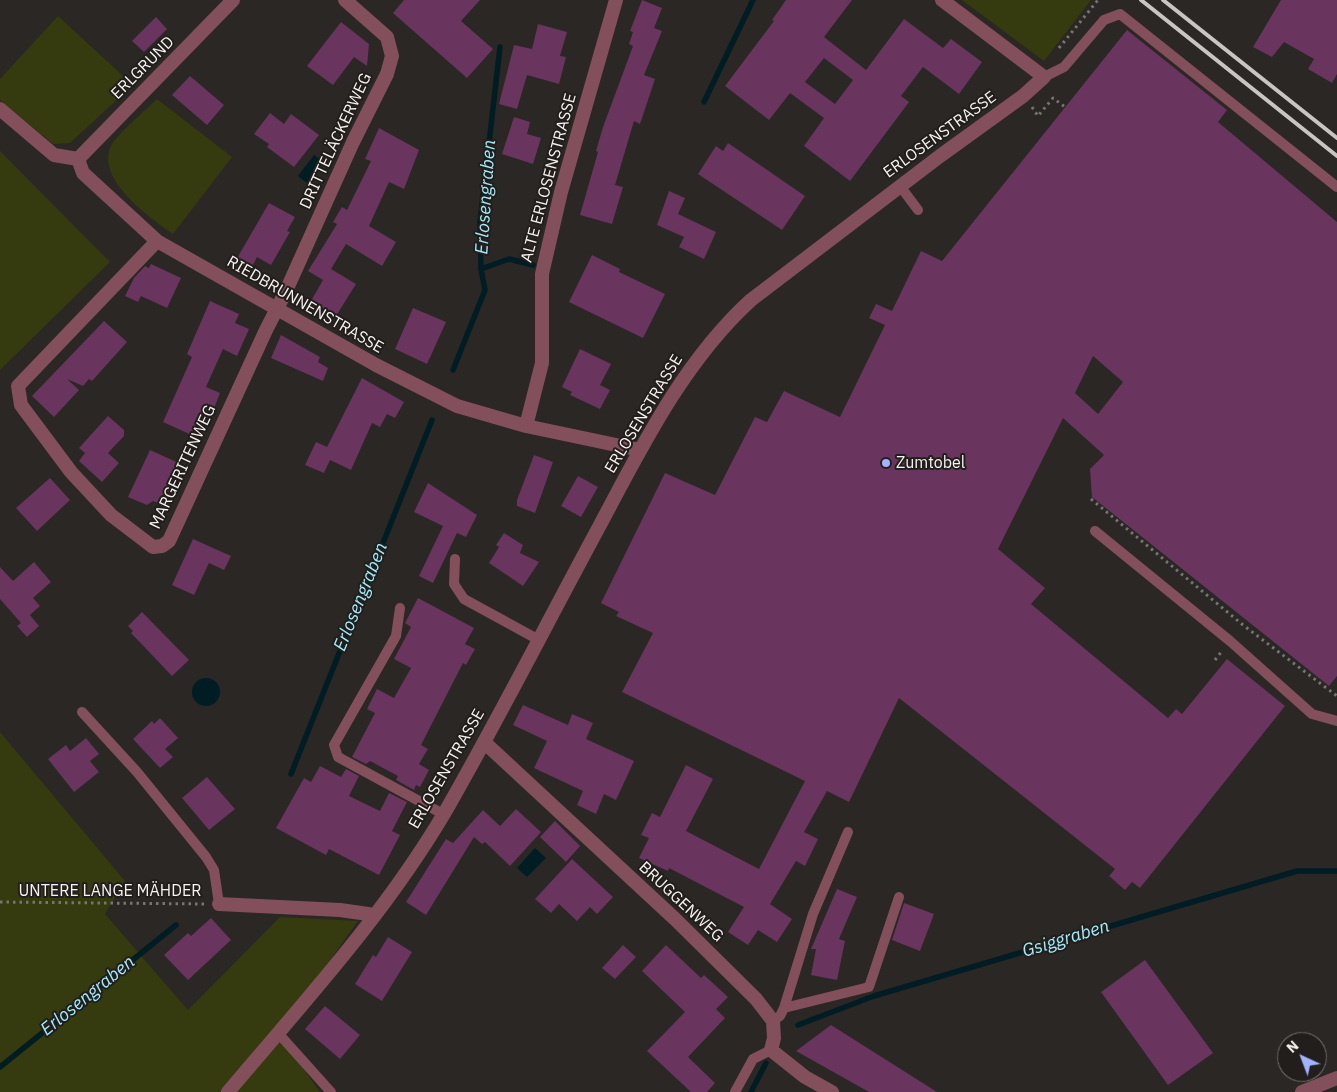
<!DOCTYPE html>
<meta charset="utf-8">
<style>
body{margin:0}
#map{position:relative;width:1337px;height:1092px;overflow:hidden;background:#2a2725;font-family:"IBM Plex Sans",sans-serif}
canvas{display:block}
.north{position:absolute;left:1277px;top:1032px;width:50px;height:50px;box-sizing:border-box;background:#211e1b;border:1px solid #767371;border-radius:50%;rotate:317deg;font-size:14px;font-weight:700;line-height:20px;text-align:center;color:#f5f2f1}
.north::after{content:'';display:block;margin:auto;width:18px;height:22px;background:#a2b2fd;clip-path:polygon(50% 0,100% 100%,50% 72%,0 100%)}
</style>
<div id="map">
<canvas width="1337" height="1092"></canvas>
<div class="north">N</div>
</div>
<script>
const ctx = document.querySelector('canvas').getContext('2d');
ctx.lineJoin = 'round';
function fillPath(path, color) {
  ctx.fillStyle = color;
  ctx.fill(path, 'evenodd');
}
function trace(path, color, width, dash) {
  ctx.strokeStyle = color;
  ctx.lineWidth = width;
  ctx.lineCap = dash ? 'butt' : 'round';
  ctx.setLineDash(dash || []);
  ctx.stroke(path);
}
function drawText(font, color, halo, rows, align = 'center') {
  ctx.font = font + ' "IBM Plex Sans",sans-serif';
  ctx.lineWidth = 4;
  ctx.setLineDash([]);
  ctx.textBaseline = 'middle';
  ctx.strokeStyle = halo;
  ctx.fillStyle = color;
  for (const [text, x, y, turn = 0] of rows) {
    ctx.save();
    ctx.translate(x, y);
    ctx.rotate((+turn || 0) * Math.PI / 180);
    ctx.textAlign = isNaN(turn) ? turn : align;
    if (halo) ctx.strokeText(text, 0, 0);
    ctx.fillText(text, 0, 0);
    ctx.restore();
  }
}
fillPath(new Path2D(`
 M962,0H1091L1044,61Z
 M58,16L133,85L70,143L53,144L0,100V79Z
 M157,99L232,157L173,234C150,218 95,179 111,146C117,134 146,110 157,99Z
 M0,151L110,262L0,370Z
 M0,732L125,881L105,914L188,1010L280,917L358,921L278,1033L320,1092H0Z`), '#353b0e');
fillPath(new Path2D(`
 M314,155L323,161L307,183L298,176Z
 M192 692a14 14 0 1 1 28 0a14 14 0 1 1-28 0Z
 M535,848L546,858L527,877L517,868Z`), '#001d24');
trace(new Path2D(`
 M704,102L753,0
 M481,269L509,259L533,265
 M453,370L485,290L481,269L480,222L500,47
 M291,774L432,420
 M798,1025L874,996L1297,871H1337
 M0,1067L176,925
 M751,1092L766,1063`), '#001d24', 5.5);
fillPath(new Path2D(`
 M404,0H480L461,21L493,49L467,78L393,13Z
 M642,0L662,8L654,28L662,31L644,75L655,79L640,124L634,121L615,185L623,187L612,224L580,215L598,152L596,151L603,127L633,46L629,44L633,32L630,31Z
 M786,0H852L824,37L866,70L904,19L943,48L951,39L982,62L959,94L923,67L901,96L909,102L850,181L804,146L824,118L790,93L769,120L725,86L774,21L772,20ZM824,58L853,80L835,104L805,82Z
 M1281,0H1337V74L1332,83L1308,69L1314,59L1284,42L1272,57L1253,47Z
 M156,17L167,29L144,52L132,41Z
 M341,22L369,44L367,66L354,57L333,85L307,66Z
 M538,24L567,32L560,56L566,57L559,84L527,75L517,109L499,104L514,45L532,49Z
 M1127,30L1227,110L1218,122L1337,222V676L1329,686L1092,497L1090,469L1104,455L1063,418L998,549L1045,588L1031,604L1168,718L1176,709L1182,714L1227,659L1285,706L1140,888L1132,882L1125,890L1109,876L1115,869L899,698L849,802L827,791L804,832L818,839L805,866L796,861L770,904L792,919L777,942L758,930L748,945L728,932L744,907L669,868L668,871L639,858L649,838L641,835L652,813L660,817L686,765L713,779L686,831L759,869L805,781L622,692L653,633L616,616L619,612L601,603L665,473L715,495L755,417L767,422L784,391L840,417L885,325L869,318L876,304L892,311L921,251L942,261ZM1093,356L1123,382L1098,414L1075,393Z
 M190,76L224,105L207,125L172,95Z
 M270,113L284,124L291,114L319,135L294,167L267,147L269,144L254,134Z
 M514,117L530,122L527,134L541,138L533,164L502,154Z
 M379,128L419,150L404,189L389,182L369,226L396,242L382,266L346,244L331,269L356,284L336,316L311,301L323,280L308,271L337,224L333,222L342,207L347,210L371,161L365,159Z
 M728,143L805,196L782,230L698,174L716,146L723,151Z
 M669,191L685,198L678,214L716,232L704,259L679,247L684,237L657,225Z
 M269,203L295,217L287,231L290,232L271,265L257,257L251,269L236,260Z
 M592,255L620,269L619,272L665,294L643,338L569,302Z
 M151,264L181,278L167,308L141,296L138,302L125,296L134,278L145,266L149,268Z
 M210,301L239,314L235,323L249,329L237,356L223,349L206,387L220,393L204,434L198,431L196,437L163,422L192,357L187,354Z
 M413,308L446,322L427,364L395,349Z
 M104,321L127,342L92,381L89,379L83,386L67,379L79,390L54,417L32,396Z
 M281,335L320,357L318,362L328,368L323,381L271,358Z
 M580,349L611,364L600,385L610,390L600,409L570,395L572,392L562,387Z
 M362,378L404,402L395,418L387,414L380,427L372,423L351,470L330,460L324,473L305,465L316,442L327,447Z
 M108,416L124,430V436L108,453L119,463L102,482L79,461L85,453L79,448Z
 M150,450L183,465L165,506L153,501L147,505L128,497Z
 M534,455L553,462L535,513L517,506V500Z
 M578,476L598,487L581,517L561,506Z
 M50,478L70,500L37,531L16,508Z
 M428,483L477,515L466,537L457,533L433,583L419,576L443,526L414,512Z
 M504,533L523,545L520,553L539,562L523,586L489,563L499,547L496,545Z
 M193,539L231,556L224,570L209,563L194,595L172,585Z
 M34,562L51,582L33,598L40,606L22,622L30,615L39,626L27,637L17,626L21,623L0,599V567L13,581Z
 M418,598L474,628L465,644L475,649L466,665L463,663L421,745L428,749L419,764L429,770L420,787L416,785L414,790L396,780L398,776L370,761L366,764L352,757L375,713L367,709L377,689L394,698L411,668L394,659L411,627L405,623Z
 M142,612L189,660L172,676L131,633L133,631L128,626Z
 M523,705L568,725L572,714L593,723L586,739L634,761L616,800L604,794L596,814L577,805L583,791L534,768L547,741L513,725Z
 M160,718L178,738L165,749L173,757L160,768L133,739L152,721L154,724Z
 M86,738L99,754L90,761L99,772L74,792L48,759L66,745L70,751Z
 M320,766L341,777L346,769L359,776L349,796L380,811L389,793L407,802L392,831L400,835L379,875L329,849L326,855L276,828L304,778L311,782Z
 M207,777L235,809L209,830L182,798Z
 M516,809L541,832L510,866L485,842L482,844L474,837L426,915L406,902L446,839L453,843L483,810L500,826Z
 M555,821L580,846L566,862L540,837Z
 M572,859L613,897L597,914L590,907L577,921L559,904L551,913L535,899Z
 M837,889L857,897L839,939L845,941L837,980L811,975L816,949H811Z
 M904,903L934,914L920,951L892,940Z
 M211,918L231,940L188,980L164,955L188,933L191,936Z
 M388,937L412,952L382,1001L355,984L373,955L376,957Z
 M623,945L636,957L615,979L602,968Z
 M666,945L701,978L704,975L728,997L716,1009L725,1018L688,1057L715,1083L707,1092H691L647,1051L685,1012L642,971Z
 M1145,960L1213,1053L1168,1085L1101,992Z
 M325,1006L360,1035L340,1059L305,1029Z
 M831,1025L937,1092H869L796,1051Z`), '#69345e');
trace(new Path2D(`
 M1059,48L1098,0
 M1032,107L1038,116L1053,98L1065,107
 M1091,499L1243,625L1337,696
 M1215,660L1222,651
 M0,902L204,904`), '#777472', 3, [2.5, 4]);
trace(new Path2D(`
 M1044,77L1064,67L1104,20L1120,14L1337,187
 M900,186L918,210
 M1095,531L1230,641L1312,714L1337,721
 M455,559L454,584L464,599L539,640
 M400,608L396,636L334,745L338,757L443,814
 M82,712L137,772L206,857L214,870L219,904
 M784,1008L869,987L899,897
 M773,1021L780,1016L784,1008L813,914L848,832
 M278,1033L331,1092
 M735,1092L753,1059L771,1050`), '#824f5b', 10);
trace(new Path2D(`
 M0,109L54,155L78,159
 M78,159L83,173L157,241L376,365L457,406L526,426L640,450
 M78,159L233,0
 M157,241L18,386L21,405L71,472L111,515L153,547L162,546L169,541L266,330L286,291L353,142L387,74L392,56L387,37L345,0
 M526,426L542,363V274L561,192L616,0
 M484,742L675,919L756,999L773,1021L774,1038L771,1050L805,1077L832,1092
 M219,904L340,910L375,915
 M228,1092C304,1002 385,914 445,812C499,718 548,621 600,525C642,446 684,361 751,300L940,156L1023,96L1044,77L942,0`), '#824f5b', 14);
trace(new Path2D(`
 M1302,1092L1337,1078`), '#824f5b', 14);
trace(new Path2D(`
 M1141,0L1337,156
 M1163,0L1337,138`), '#c8c5c4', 4);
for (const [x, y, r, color] of [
 [886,463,5,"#a2b2fd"]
]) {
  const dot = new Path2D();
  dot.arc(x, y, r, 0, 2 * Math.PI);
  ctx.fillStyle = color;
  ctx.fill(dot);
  trace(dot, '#211e1b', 2);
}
drawText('16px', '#f5f2f1', '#211e1b', [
 ["ERLGRUND",143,68,-45],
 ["ERLOSENSTRASSE",940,135,-36],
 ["DRITTELÄCKERWEG",336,141,-65],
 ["ALTE ERLOSENSTRASSE",549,178,-75],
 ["RIEDBRUNNENSTRASSE",305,305,30],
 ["ERLOSENSTRASSE",644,414,-59],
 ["MARGERITENWEG",183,467,-65],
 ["ERLOSENSTRASSE",447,769,-60],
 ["UNTERE LANGE MÄHDER",110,891],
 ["BRUGGENWEG",681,902,43]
]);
drawText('16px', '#f5f2f1', '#211e1b', [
 ["Zumtobel",896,463]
], 'left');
drawText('italic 18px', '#a2ebfd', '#211e1b', [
 ["Erlosengraben",486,197,-86],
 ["Erlosengraben",361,597,-68],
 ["Gsiggraben",1066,939,-17],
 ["Erlosengraben",88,996,-39]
]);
</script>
